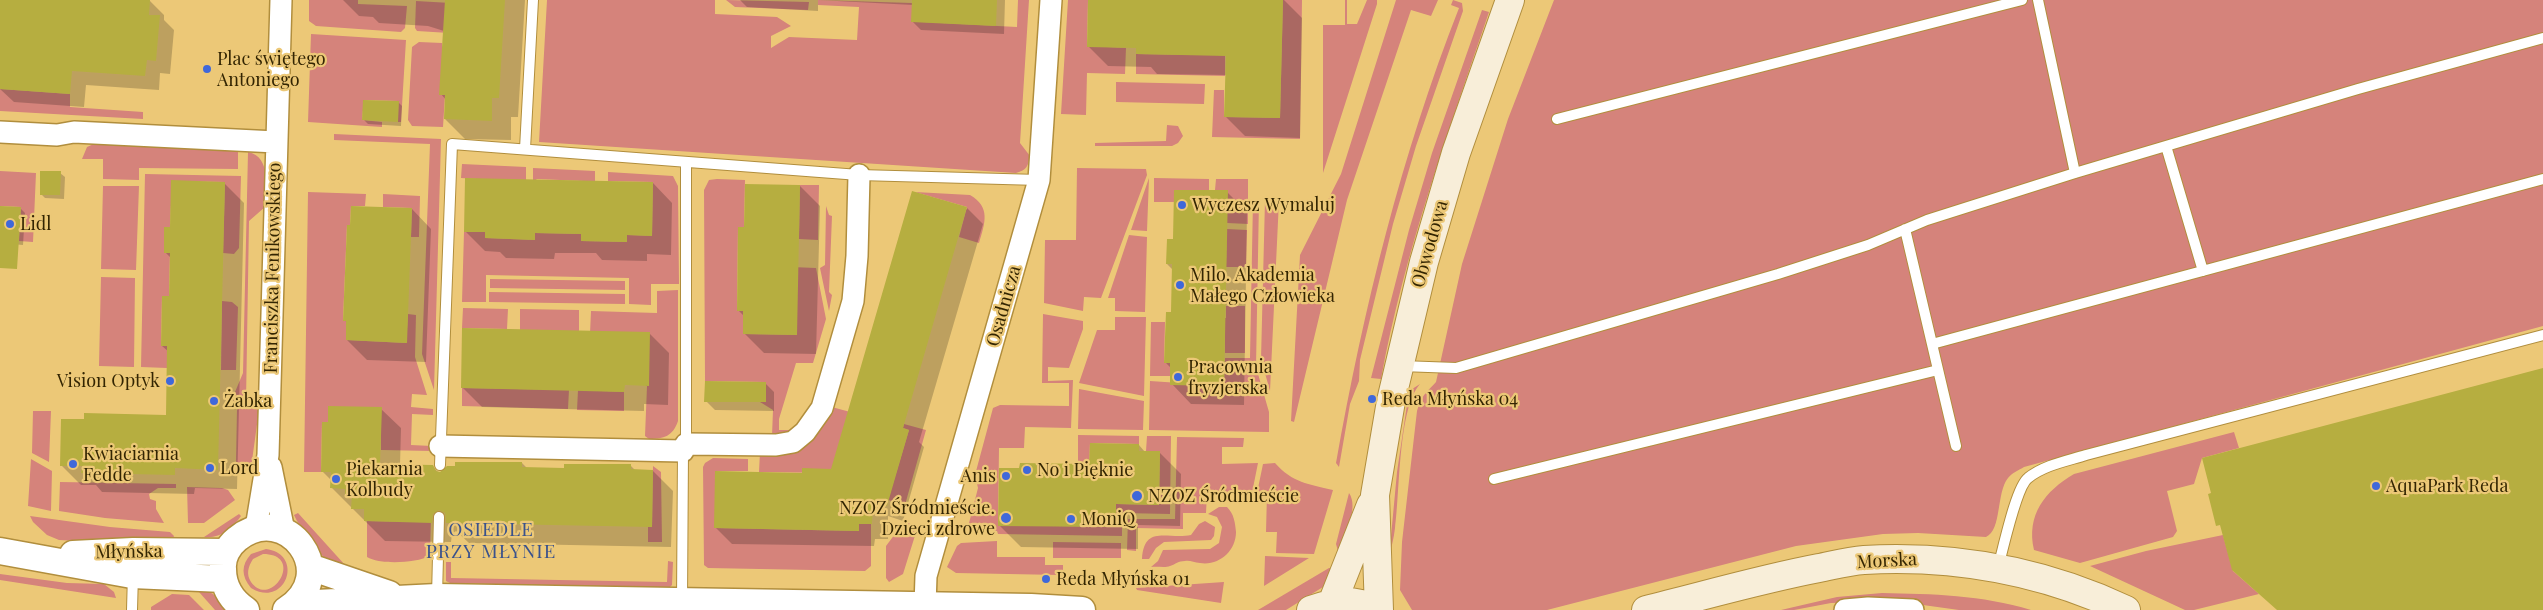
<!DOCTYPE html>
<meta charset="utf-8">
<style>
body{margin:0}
canvas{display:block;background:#ecc877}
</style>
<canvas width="2543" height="610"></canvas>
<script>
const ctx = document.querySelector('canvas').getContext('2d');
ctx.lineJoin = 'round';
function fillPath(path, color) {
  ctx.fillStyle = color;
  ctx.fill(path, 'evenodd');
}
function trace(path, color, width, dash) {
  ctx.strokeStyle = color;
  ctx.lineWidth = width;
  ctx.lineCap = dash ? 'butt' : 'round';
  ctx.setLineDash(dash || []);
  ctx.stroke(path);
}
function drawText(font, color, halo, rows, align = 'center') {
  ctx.font = font + ' "Playfair Display",serif';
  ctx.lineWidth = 4.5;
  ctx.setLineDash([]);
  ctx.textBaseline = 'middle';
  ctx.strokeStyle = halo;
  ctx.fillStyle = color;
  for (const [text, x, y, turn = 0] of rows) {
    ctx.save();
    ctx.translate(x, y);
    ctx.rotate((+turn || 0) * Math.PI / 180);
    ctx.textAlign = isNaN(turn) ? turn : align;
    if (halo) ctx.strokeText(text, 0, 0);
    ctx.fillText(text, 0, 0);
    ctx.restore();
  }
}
fillPath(new Path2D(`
 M309,0H358V4L407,6L405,28L401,32L316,26L309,21Z
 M547,0H715V14L777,17L791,26L771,36V48L789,37L857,40L859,7L818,5V0L912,3L921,22L1017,27L1018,0H1029L1020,143L1030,156C1028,166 1027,170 1016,173L539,142Z
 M726,0L809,2L808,10L735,7Z
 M1068,0H1088L1087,46L1126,48L1125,74L1087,73L1086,115L1061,114Z
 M1283,0H1302L1300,139L1212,137L1214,90H1224V117L1280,118Z
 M1345,0H1347V24H1357L1367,0H1377V4L1323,173V25H1345Z
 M1396,0H1438L1431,16L1411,10L1347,200L1294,422L1291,421L1300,255L1341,174Z
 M1453,0L1462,3L1463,11L1416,146L1393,224L1360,360L1359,381L1350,404L1339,467L1336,463C1364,306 1401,156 1459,8L1451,5Z
 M1554,0H2543V326L2024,467C2019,470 2012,473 2008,478C1996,493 2002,530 1986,537L1918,533L1883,534L1796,546L1547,610H1412L1400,590L1402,542L1417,411C1423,393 1426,393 1436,382L1462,264L1508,119Z
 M416,1L451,3L449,33L417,31L415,28Z
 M1482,10L1489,12C1448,133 1404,253 1381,379L1371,378L1409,230L1432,153Z
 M311,34L406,40L401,122H398V101L364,100L362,120L382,122V127L308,122Z
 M419,42L442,43L445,95L443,127L412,126L408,120L412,47Z
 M1225,49V76L1136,74V54L1185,55Z
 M1116,82L1205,84L1204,104L1116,102Z
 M0,89L70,94V107L143,112V119L0,111Z
 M1167,125L1178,126L1183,136L1178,143L1172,146H1095V143L1166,141Z
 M334,134L441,139L434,390L422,354L430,144L334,140Z
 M96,143L238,151V169L139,168V180L103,179V159H82L87,147Z
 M248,152C272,157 265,188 265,207L249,221L246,402L251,407L259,410L251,468L236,462L237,408L233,406L235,392L243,373Z
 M462,164L526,167V182L461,178Z
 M533,168L595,171V184L584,181L537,179L533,182Z
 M1077,168L1146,169L1147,175L1101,298L1084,297L1083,311L1044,303L1045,240H1076Z
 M0,171L36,173L33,242L19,241L21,207L0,206Z
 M608,172L673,176L678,186L679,284H651V305L629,304V278L486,275V302H462L464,232H485V238L535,240V233L581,234V241L627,242V235L652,236L653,182L608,181Z
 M145,174L241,176L239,248L234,254L223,253L225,182L172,181L170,227H164V252L170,253L169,296H162L161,346H167V368L141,367Z
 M1149,178L1147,231L1131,230Z
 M1154,178L1209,179V190H1174V202H1154Z
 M717,179L745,180L744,227H738L737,310L743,311V334L797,335L792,267L816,268L826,319L813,363H796L779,419V430H795L794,432L772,436L773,410L760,402H766L765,382L705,381L704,190L709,180Z
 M1216,179H1248V224L1227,223L1215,190Z
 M800,185H819L818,240L799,239Z
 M103,186H139L136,270L101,269Z
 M308,192L366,194L365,206H351L350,225H347L343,320L346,321V340L406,343L408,314L416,315L415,357L427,395L412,394L411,407L433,409V415L412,414L411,445L432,446V451L381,450V429L328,407V422L322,423L321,472H304Z
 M915,192L970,195C991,207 985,223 979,243L959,237L967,207Z
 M383,194L420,196L419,237H411L412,208L383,207Z
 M1253,200H1259L1256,367L1269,412V432L1149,430L1150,381L1224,386L1225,358H1250Z
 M1265,200H1279L1270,391L1261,359Z
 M826,206L829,215L832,216L829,292L832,295L829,311L820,268L825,265Z
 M1227,229L1247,230L1246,267H1226Z
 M1129,235L1147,237L1145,312L1115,311V298H1108Z
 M101,277L135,278L134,367L99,366Z
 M490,279L625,281V290L490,288Z
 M678,290V421C673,436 664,439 649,439L645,436L647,386L590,334L591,311L657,313V291Z
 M489,292L625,294V304L489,302Z
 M222,301L232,302L238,307L236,370H221Z
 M1226,306H1245V353H1225V336H1219V318H1226Z
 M463,308L508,309L507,329L462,328Z
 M520,309L579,310V331L520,332Z
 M1043,314L1083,321V329L1069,368L1048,367V381L1073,380L1071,428L1025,427L1024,448H999L998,525L1116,527V504L1159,505L1160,451H1146L1147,436H1171L1170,514L1122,513V536L998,534L997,531H971L968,527L978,488L975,475L993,408L1000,405L1069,406V383H1042Z
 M1115,317H1146L1144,396L1079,383L1097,330H1115Z
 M1151,322H1165L1164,363H1171L1170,376H1150Z
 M1420,384C1398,408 1400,493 1395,528C1394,538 1391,548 1389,558L1397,472L1409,391Z
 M462,388L569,390L568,409L462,406Z
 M1079,389L1144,401L1143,430L1078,429Z
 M578,390L624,392V411L577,410Z
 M828,406L854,413L837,473L759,472L760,452Z
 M33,411H51L49,462L32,453Z
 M904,424L926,430L905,505L888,500L909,430L903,428Z
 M2234,432L2239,448L2202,458L2194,484L2167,491L2177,531L2173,537L2080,563L2034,550C2026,515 2045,491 2074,474Z
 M1078,435L1139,436V444L1090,443L1089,471H1078Z
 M1177,437L1244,438L1243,447H1222V464L1258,463L1252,493H1207L1206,513H1183V529L1136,528V551L1127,550L1128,519H1175Z
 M713,458L748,459V471H716L715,528L859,531V524H871V566L865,571L708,568L704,565L703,467L705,463Z
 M31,459L52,471L51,511L28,506Z
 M1275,463C1293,483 1308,484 1333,490L1314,554L1276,553L1277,532H1266L1267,493H1257L1263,464Z
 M653,466L661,472L662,542H648V527H652Z
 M60,482L176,484V488H158L149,494L150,499L156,501V509L164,523L105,518L59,511Z
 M187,487L222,488L228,490L235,500L204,523H188Z
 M1349,493C1359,507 1345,536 1341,552L1338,551L1336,544Z
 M1219,507H1227C1234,514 1235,522 1236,532C1236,551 1219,566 1200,563C1194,563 1190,560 1185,561C1178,561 1176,564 1170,566C1165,568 1157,566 1151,567L1158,561L1163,550L1210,549L1219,543L1222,527L1217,517L1208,514Z
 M298,513L345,565C316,561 313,542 297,521L294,515Z
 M239,514L241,516C232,529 220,539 204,537Z
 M30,516L110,527L170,532L174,536L173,539L116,543L59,540L47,535L33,522Z
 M431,516L430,556C416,563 380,565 367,557V521L413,522Z
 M1205,521L1215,527L1214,536L1211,540L1164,542L1156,548L1149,559H1142C1144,524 1168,540 1191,535L1199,524Z
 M904,522L918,526L903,574L889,582L886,578V546Z
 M2223,535L2233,571L2259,594L2194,610H2185L2090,566L2146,551Z
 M997,541V557H1045V565H1063V573L1060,575L956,573L947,567L957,546L961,543Z
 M1053,542L1121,543V558H1053Z
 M266,549C305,554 286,609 251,588C241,576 241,565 251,554ZM263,554C306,554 271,610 251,582C246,574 248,567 253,559Z
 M1265,556L1309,558L1264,586Z
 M668,561L673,562L672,585L669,588L450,583L446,581V562H451V578L667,582Z
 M1329,568H1335L1323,587L1286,610H1258Z
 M0,574L67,583L104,584L114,592L116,598L0,580Z
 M1224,582L1221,603L1137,590L1136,588Z
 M200,587L213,594L226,610H215L199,592Z
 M1882,593C1932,594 1982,595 2031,610H1959L1894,601L1831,603L1794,610H1781L1837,597Z
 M172,594L189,595L204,610H151V607Z`), '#d5837b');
fillPath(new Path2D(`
 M0,0L150,1L164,15V20L174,30L170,74L160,73L159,90L86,85L84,107L14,102L0,89Z
 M343,0H525L518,117H511V140L465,139L445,119L446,100L441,94L444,31L428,26L379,23L373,17L359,16Z
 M740,0H818V11L747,7Z
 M818,0H1005L1004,34L921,30L912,21L913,5Z
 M1089,0H1284L1302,18L1300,138L1245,136L1225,116L1226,75L1157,74L1151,67L1108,66L1088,46Z
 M398,102L402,106L401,126L368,124L364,120Z
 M60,173L65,177L64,199L45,198L41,194Z
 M224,183L244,203L237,489L195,488L194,494L102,492L96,485H81L61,465L167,416L169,352L162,346L170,298L171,258L165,252L171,229Z
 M653,183L672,203L671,255L647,254V261L602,260L596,253H555L554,259L506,258L500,252L485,251L465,231Z
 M800,186L820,206L816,354L764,353L744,333V316L738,310L745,228Z
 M1227,192L1247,212L1244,405L1191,404L1172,384V369L1166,363L1173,313V270L1167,264Z
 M0,207L21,209L25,213L23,245L0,243Z
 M967,208L983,224L919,442L924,447L903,521L888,516V539H875L874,546L732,544L716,528L803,474L832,470Z
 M412,209L431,229L426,362L367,360L347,340L348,323L344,320Z
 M649,333L669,353L668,405L644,404V411L482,407L462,387Z
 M765,383L774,392V411L715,410L706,401Z
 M381,409L401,428L400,466L433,467L439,473L522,463L527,468L566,469L631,466L636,471H653L673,491L671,547L469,543L456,531L452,534L451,542L385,541L332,488V481L322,471Z
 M1139,445L1145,452H1159L1181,474L1180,526L1138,525V549L1021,547L999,525L1091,465Z`), '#0003');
fillPath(new Path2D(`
 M0,0H150L149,15H160L156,61L147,60L145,76L72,71L70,94L0,89Z
 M445,0H505L499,98H492V121L444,119L445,95H439Z
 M912,0H997L996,26L911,22Z
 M1088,0H1283L1280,118L1224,117L1226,56L1136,54V48L1087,47Z
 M363,100L399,101L398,122L362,120Z
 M40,171H61L60,195H40Z
 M465,178L653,182L652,236L627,235V242L581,241V234L535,233V240L485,238V232H464Z
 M171,180L225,182L218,470L175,468V475L81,473L82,466H60L61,419H84V413L166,415L167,346H161L162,296H169L170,253H164V227H170Z
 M745,184L800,185L797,335L743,334V311H737L738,227H744Z
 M1174,190H1228L1224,386L1170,385V363H1164L1166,312H1171L1172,264H1166L1167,239H1173Z
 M912,191L967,207L903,428L909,430L887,506L873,501L872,524H859V531L714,528L715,471L802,473V468L831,469Z
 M0,206L21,207L17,269L0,268Z
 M351,206L412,208L407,343L346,340V321H343L347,225H350Z
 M462,328L650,332L649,386L625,385L624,392L461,388Z
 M2543,368V610H2277L2232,570L2220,525L2216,526L2208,494L2211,493L2202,458Z
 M705,381L766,382V402H704Z
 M328,406L382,407L380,464L433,465L436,471L440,472L447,466H455V462H522V467L564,468V464H631V469L653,470L652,527L448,523H446L445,513L439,510L433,514L432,523L364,521V509H351L352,495H345V489L330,488L331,472H321L322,422H328Z
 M1090,443L1139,444V451H1160L1159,505L1116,504V527L998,526L999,468H1019L1020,463L1089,464Z`), '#b6ae40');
const service = new Path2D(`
 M2038,0L2075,173
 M1557,119L2022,0
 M2166,146L2203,271
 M525,149L533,0
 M1905,229L1932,344L2543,179
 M1932,344L1956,446
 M1401,366L1456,368L1778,274L1868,245L1927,220L2075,173L2358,89L2543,38
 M440,465L452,144L859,175L1039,180
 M1494,479L1938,370
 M1998,567C2003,550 2016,487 2028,478C2044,465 2067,461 2086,455L2543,335
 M437,596L439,517
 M682,601L683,451L686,444V163
 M132,610L133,574`);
const minor = new Path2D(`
 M0,132L57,135L74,132L276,142
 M686,444L776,445L793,442L805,432L822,408L853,301L857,256L859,175
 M440,446L683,451
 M271,467L284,531
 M256,528L268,455L281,0
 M925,606L926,576L1039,180L1051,0
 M1845,610L1868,608L1913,610`);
const tertiary = new Path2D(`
 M0,551L132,575L223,579
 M73,554L133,551L226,552
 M310,567L389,594
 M296,604L437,597L1031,607L1082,610
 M246,610C231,600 223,587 223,569C222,558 228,546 237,539C286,499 343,574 286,610`);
const secondary = new Path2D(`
 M1333,601L1371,505
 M1311,610C1338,600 1352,599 1379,610
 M1379,610L1375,495L1391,401L1424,262L1456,153L1510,0
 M1646,610C1703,596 1761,579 1819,568C1834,565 1849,561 1864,560C1955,555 2043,571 2126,610`);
trace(service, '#b18e3d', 12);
trace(minor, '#b18e3d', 24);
trace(tertiary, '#b18e3d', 29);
trace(secondary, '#b18e3d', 30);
trace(service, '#fff', 10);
trace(minor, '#fff', 21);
trace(tertiary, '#fff', 26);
trace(secondary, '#f8eed9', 28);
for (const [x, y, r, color] of [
 [207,69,5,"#3f68da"],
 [1182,205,5,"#3f68da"],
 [10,224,5,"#3f68da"],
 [1180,285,5,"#3f68da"],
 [1178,377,5,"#3f68da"],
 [170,381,5,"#3f68da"],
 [1372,399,5,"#3f68da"],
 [214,401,5,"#3f68da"],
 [73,464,5,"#3f68da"],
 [210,468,5,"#3f68da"],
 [1027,470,5,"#3f68da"],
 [1006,476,5,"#3f68da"],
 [336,479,5,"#3f68da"],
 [2376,486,5,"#3f68da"],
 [1137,496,6,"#3f68da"],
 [1006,518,6,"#3f68da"],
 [1071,519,5,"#3f68da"],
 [1046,579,5,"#3f68da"]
]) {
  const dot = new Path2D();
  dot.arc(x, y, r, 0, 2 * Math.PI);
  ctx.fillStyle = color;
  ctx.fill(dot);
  trace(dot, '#ecc877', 2);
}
drawText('18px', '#332502', '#ecc877', [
 ["Plac świętego",217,59],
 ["Antoniego",217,80],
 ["Wyczesz Wymaluj",1192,205],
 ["Lidl",20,224],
 ["Milo. Akademia",1190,275],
 ["Małego Człowieka",1190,296],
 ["Pracownia",1188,367],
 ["fryzjerska",1188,388],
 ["Vision Optyk",160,381,"right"],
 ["Reda Młyńska 04",1382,399],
 ["Żabka",224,401],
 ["Kwiaciarnia",83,454],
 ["Fedde",83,475],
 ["Lord",220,468],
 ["Piekarnia",346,469],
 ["Kolbudy",346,490],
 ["No i Pięknie",1037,470],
 ["Anis",996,476,"right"],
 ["AquaPark Reda",2386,486],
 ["NZOZ Śródmieście",1148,496],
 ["NZOZ Śródmieście.",995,508,"right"],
 ["Dzieci zdrowe",995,529,"right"],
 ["MoniQ",1081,519],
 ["Reda Młyńska 01",1056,579]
], 'left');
drawText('18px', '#332502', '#ecc877', [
 ["Obwodowa",1430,244,-74],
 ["Franciszka Fenikowskiego",273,268,-89],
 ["Osadnicza",1004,306,-74],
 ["Młyńska",129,552,-1],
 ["Morska",1887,561,-3]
]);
ctx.letterSpacing = '1px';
drawText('19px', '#3a528c', '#ecc877', [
 ["OSIEDLE",491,530],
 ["PRZY MŁYNIE",491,552]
]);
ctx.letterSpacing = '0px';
</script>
